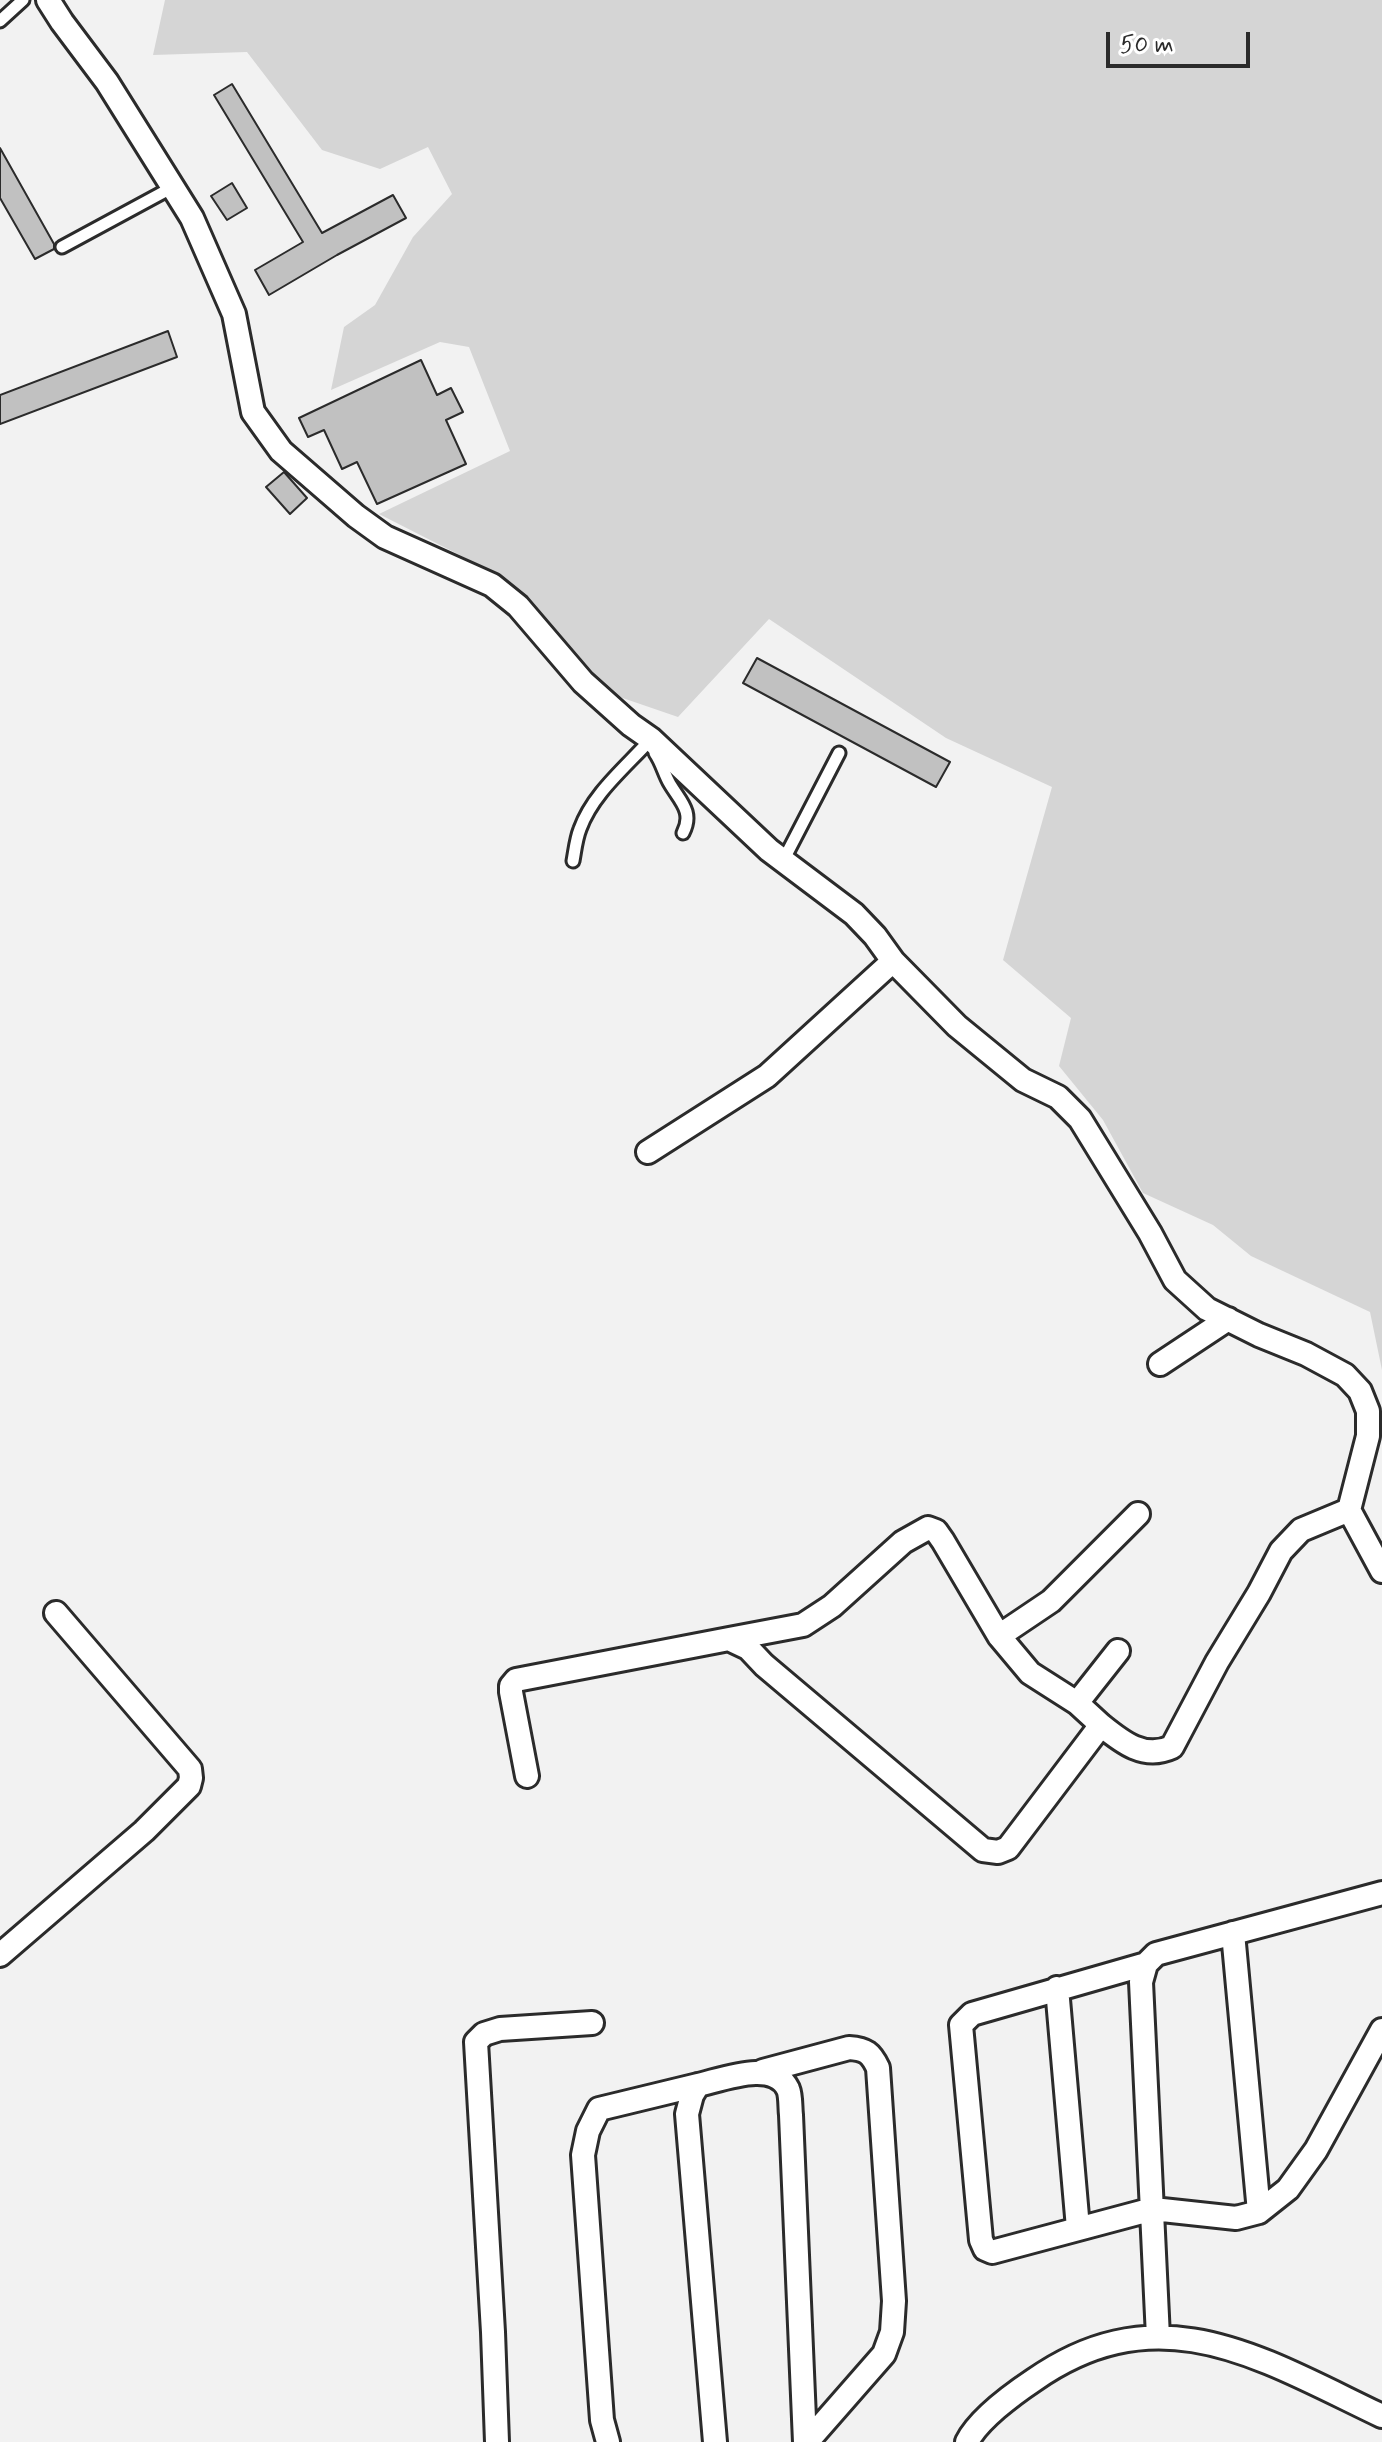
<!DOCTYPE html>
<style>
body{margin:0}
#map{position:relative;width:1382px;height:2442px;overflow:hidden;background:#f2f2f2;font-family:Mynerve,sans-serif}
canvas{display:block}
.scale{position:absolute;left:1106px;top:32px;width:144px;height:36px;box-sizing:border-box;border:4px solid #2b2b2b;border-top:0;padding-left:10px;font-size:24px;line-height:28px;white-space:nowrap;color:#2b2b2b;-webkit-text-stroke:6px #fff;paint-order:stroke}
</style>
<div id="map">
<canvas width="1382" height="2442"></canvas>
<div class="scale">50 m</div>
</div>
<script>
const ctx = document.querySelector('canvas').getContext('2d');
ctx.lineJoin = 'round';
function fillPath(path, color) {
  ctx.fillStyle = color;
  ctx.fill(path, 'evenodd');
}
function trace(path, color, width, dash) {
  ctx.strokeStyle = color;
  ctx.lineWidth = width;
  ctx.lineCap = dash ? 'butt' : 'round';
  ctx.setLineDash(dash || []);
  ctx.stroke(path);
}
fillPath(new Path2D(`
 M165,0H1382V1370L1370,1312L1251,1256L1213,1225L1143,1193L1103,1120L1059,1066L1071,1018L1003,960L1052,787L946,738L769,619L678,717L611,694L553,628L495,573L379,514L510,451L469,347L440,342L331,390L344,327L375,305L413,237L452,194L428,147L380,169L322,150L247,52L153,55Z`), '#d5d5d5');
const building = new Path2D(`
 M232,84L322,233L393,195L406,218L337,255L269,295L255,270L303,242L214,95Z
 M0,148L54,244V249L35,259L0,198Z
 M232,183L247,208L227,220L211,196Z
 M168,331L177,357L0,424V395Z
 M421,360L437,395L451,388L463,412L446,420L466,464L377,504L357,462L342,469L324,430L308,437L299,418Z
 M284,472L307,498L290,514L266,487Z
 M757,658L950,762L936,787L743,683Z`);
fillPath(building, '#c1c1c1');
trace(building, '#2b2b2b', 2);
const lane = new Path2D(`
 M0,21L23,0
 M62,247L173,187
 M655,753C662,763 664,774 670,784C680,801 694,812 683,833
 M573,861C575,850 576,839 580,829C593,793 626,767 651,739
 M783,861L839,753`);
const street = new Path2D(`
 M48,0L62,22L107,82L192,218L234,314L253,412L281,451L356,516L385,537L492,585L518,606L583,682L631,725L651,739L769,850L854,914L875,936L893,961L957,1026L1023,1080L1058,1097L1080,1119L1150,1233L1175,1280L1207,1309L1259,1335L1306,1354L1345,1375L1360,1391L1368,1411V1436L1349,1510L1382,1571
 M648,1152L767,1076L893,961
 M1160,1364L1228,1319
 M999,1636L1051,1601L1138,1514
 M729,1639L803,1625L832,1606L903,1542L928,1528L936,1531L943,1541L999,1636L1030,1673L1077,1703L1101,1725
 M1077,1703L1118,1651
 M527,1776L511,1692V1686L516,1680L729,1639L748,1648L764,1665L983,1850L998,1852L1008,1848L1101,1725C1122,1742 1144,1760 1172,1747L1217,1662L1259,1593L1281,1551L1301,1530L1349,1510
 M1233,1933L1259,2212
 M0,1955L144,1831L189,1786L191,1778L190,1769L56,1613
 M1146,1964L972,2014L961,2025L981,2240L985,2249L992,2252L1153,2209L1236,2218L1259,2212L1288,2189L1316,2150L1382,2030
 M1057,1988L1078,2228
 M763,2071L849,2048C866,2049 871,2053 878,2068L894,2301L892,2332L884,2354L807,2442
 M1158,2337L1141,1982L1146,1964L1156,1954L1382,1893
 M497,2442L493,2332L476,2042L484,2034L500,2029L592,2023
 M608,2442L602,2420L583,2155L588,2131L599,2109L698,2085
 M715,2442L687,2114L692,2095L698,2085C724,2079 774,2059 788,2089C791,2096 790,2107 791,2115L805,2442
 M967,2442C978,2420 1013,2394 1034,2380C1160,2292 1262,2359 1382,2416`);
trace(lane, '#2b2b2b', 17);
trace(street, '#2b2b2b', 28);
trace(lane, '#fff', 11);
trace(street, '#fff', 22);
</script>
